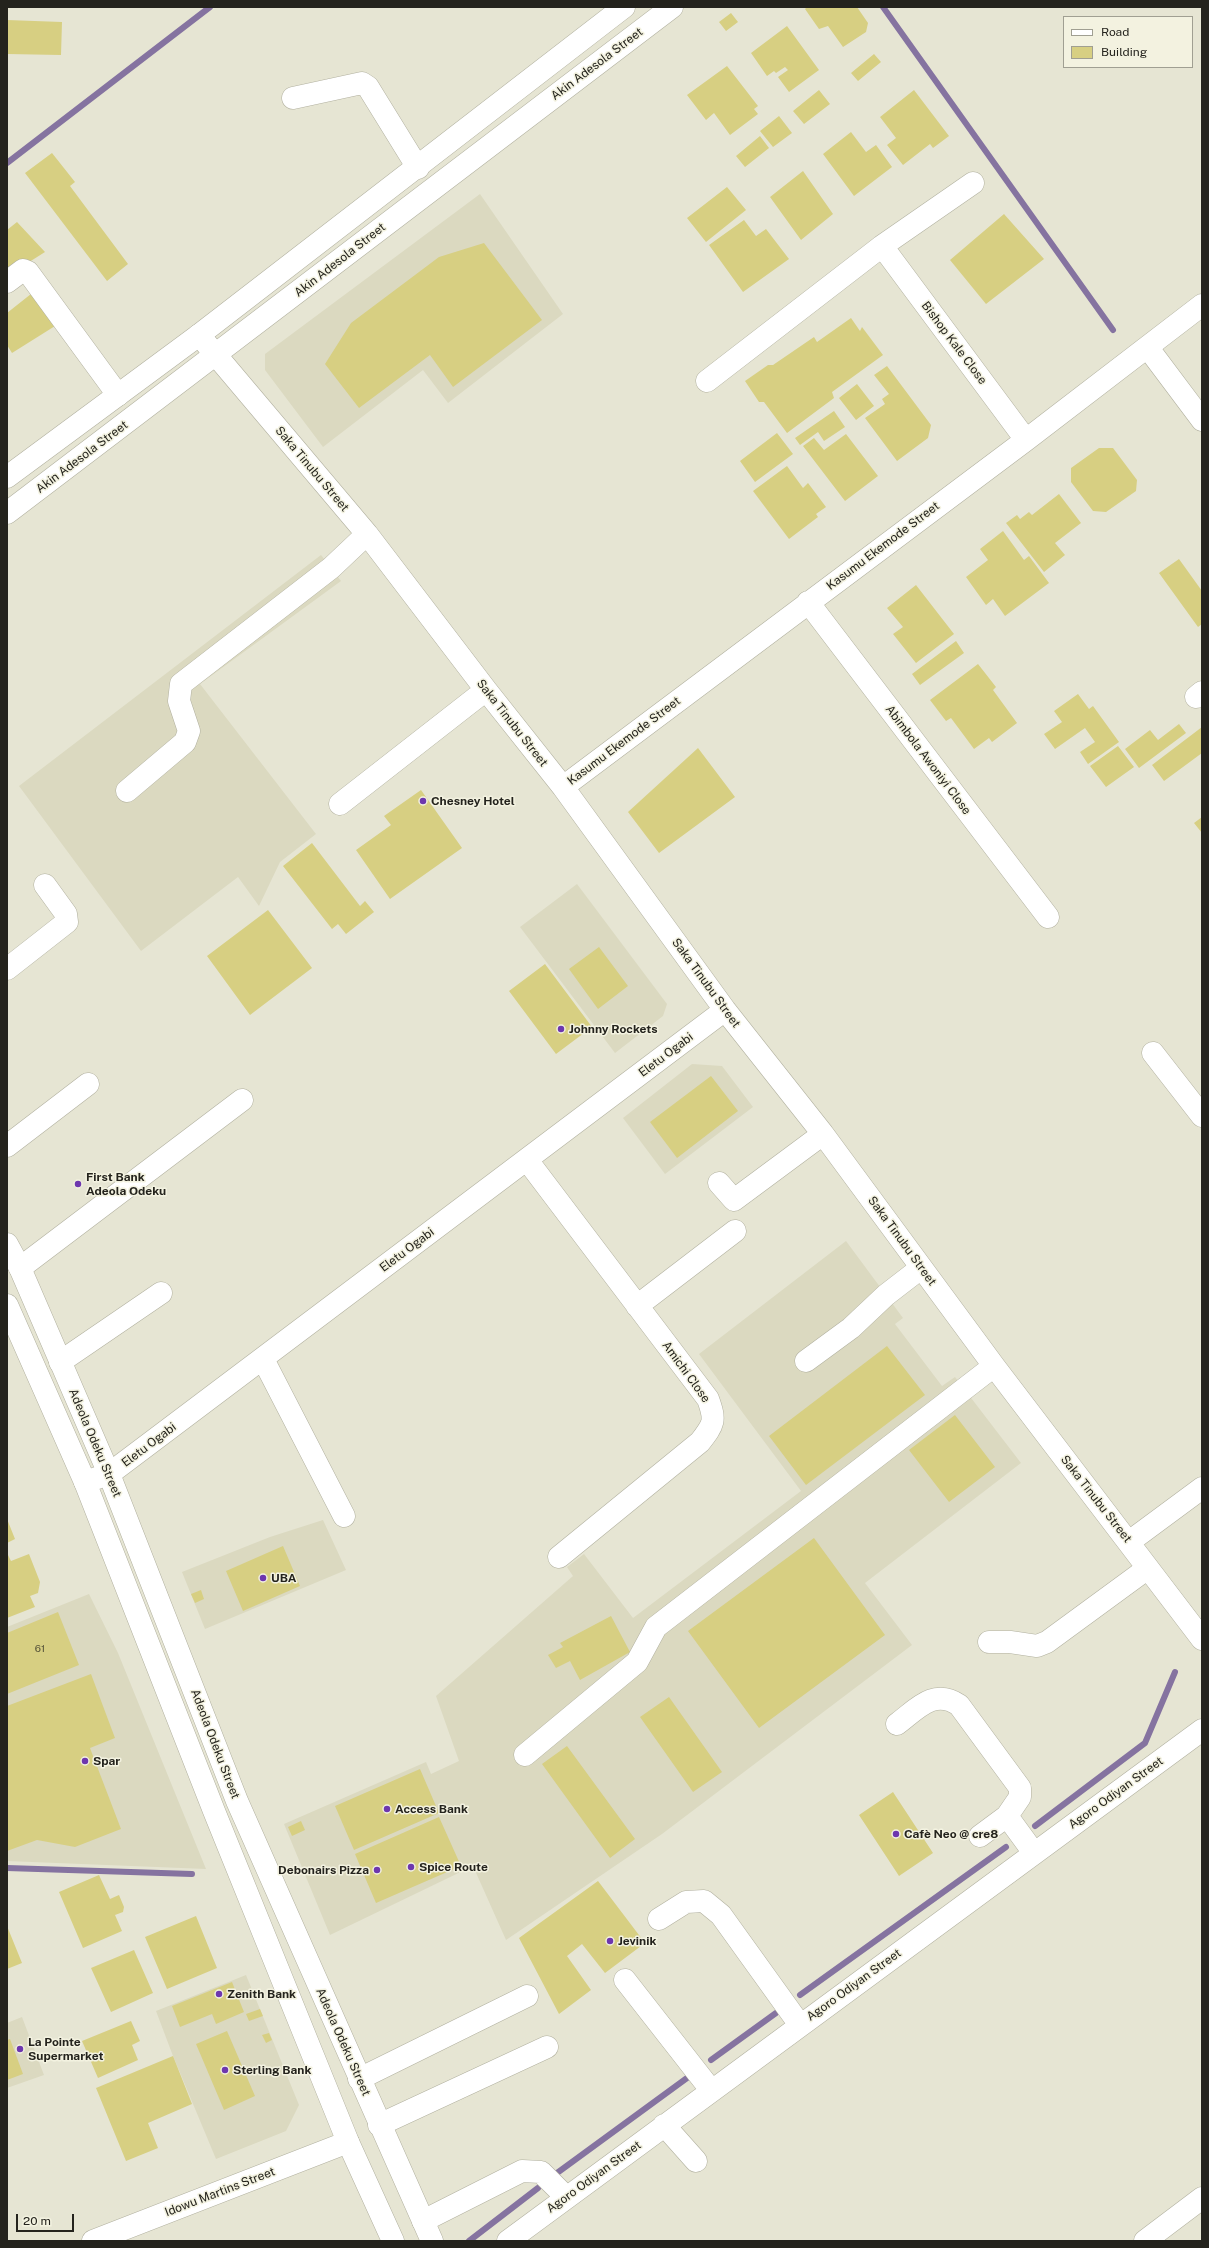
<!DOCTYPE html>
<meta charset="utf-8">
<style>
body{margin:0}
#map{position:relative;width:1209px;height:2248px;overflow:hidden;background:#e6e5d3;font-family:"Public Sans",sans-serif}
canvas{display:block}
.frame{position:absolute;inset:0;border:8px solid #24231d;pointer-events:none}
.legend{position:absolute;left:1063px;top:16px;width:130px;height:52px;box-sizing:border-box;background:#f3f2e0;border:1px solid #a09f92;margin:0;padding:5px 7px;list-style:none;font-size:12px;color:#24231d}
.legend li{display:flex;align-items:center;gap:8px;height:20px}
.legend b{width:20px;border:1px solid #a09f92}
.scale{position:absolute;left:16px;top:2214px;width:58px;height:18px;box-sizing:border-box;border:2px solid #24231d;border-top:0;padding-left:5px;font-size:12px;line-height:14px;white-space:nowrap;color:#24231d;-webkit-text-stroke:3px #f3f2e0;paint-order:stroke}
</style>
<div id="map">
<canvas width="1209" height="2248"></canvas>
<div class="frame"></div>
<ul class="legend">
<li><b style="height:5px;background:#fff"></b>Road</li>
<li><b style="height:11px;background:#d7cf82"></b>Building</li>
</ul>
<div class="scale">20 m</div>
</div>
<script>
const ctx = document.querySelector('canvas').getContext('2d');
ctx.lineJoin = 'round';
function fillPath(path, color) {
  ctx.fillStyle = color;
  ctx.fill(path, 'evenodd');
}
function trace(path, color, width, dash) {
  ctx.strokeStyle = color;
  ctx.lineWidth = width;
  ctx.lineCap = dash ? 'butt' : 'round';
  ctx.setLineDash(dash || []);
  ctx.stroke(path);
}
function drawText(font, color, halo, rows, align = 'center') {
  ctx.font = font + ' "Public Sans",sans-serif';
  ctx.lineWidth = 3;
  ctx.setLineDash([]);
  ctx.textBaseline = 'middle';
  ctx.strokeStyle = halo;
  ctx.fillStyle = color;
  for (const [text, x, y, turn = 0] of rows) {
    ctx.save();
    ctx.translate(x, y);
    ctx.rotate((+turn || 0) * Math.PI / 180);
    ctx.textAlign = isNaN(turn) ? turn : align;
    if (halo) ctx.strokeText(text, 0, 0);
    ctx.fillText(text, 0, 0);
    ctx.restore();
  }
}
fillPath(new Path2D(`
 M480,194L563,314L448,403L423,370L323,447L265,370V354Z
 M321,555L341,581L200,684L316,834L280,862L259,906L238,877L141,951L19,786Z
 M577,884L667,1004L663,1016L615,1053L520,927Z
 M692,1064L722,1066L753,1107L665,1174L623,1118Z
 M846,1241L903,1318L895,1324L942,1386L955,1377L1021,1463L865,1583L912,1645L662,1834L506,1940L473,1866L330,1935L284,1824L426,1762L431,1774L459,1761L436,1696L573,1576L567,1567L584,1554L633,1618L801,1491L699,1354Z
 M323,1520L346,1570L205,1629L182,1572L270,1537Z
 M89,1594L118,1653L206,1869L7,1861V1627Z
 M246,1975L299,2105L286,2131L216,2159L173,2056L156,2011Z
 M22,2017L44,2075L7,2088V2023Z`), '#dbd9c0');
trace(new Path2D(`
 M883,7L1113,330
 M7,163L210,7
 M1035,1826L1145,1743L1175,1672
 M7,1868L192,1874
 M800,1995L1006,1847
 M711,2060L776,2013
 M557,2173L687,2078
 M469,2241L538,2188`), '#8573a0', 6);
fillPath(new Path2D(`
 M807,7H857L868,23L866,32L843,47L828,26L819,29L805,9Z
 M731,13L738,22L726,31L719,22Z
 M7,20L62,22L61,55L7,54Z
 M787,26L819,70L789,92L778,77L788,70L785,67L776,73L774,71L767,76L751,53Z
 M874,54L881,62L858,81L851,73Z
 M727,66L758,106L754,109L758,114L730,135L714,113L706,120L687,95Z
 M819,90L830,104L804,124L793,111Z
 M914,90L949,136L933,148L930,144L903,165L887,145L896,138L880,117Z
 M779,116L792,133L773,147L760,131Z
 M851,132L866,152L876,145L892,167L854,196L823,154Z
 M760,136L769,148L745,167L736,156Z
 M52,153L75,182L70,186L128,264L107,281L25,173Z
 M803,171L833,214L801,240L770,197Z
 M727,187L746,210L706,242L687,218Z
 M1004,214L1044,259L986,304L950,260Z
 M744,220L756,236L766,229L789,259L743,292L709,245Z
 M17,222L45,252L7,276V230Z
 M484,243L542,320L453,387L430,355L359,408L325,364L351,323L439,257Z
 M36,290L63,321L12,353L7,345V313Z
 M851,318L860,331L862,327L883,355L832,392L834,398L787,433L764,402H759L745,381L768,365H773L814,337L817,342Z
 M887,366L931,425L928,438L897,461L865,418L885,404L882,399L889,394L874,375Z
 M857,384L874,406L856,420L839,398Z
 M834,411L845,427L824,441L818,432L800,445L795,438Z
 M777,433L793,454L755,482L740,461Z
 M846,434L878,476L845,501L803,446L814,438L824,450Z
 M1099,448H1113L1137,480L1136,491L1106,512L1093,511L1071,482V468Z
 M787,466L803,488L808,483L826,507L816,514L818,517L789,539L753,491Z
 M1059,494L1081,523L1055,543L1065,555L1044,572L1006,523L1017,515L1020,519L1029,512L1032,515Z
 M1003,531L1024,560L1029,556L1049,583L1005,616L993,599L986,605L966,577L988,560L980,549Z
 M1179,559L1202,591V624L1198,627L1159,573Z
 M916,585L954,634L916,663L893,634L903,627L887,608Z
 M956,641L964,653L920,685L912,674Z
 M978,664L996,687L993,690L1017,723L992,742L989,738L974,749L951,718L946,721L930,700Z
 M1078,694L1089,709L1093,706L1119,742L1088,764L1080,752L1095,742L1085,728L1055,749L1044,734L1062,722L1054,711Z
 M1179,724L1186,733L1139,768L1125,749L1150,730L1158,740Z
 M1202,727V753L1164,781L1152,765Z
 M1118,746L1134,767L1106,787L1090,766Z
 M698,748L735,797L659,853L628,812Z
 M421,790L462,848L390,899L356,850L391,825L384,816Z
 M1202,817V833L1194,823Z
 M312,843L360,906L365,901L374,912L346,934L338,924L332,929L283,866Z
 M268,910L312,968L250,1015L207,956Z
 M599,947L628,986L598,1009L569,969Z
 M545,964L592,1027L556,1054L509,991Z
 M711,1076L738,1111L677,1158L650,1122Z
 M887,1346L925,1395L806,1485L769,1436Z
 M955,1415L995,1467L949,1502L909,1450Z
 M7,1519L15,1539L7,1543Z
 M814,1538L885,1635L759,1728L688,1631Z
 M283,1546L300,1586L243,1611L226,1571Z
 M7,1553L11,1561L29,1554L40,1582L38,1593L30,1596L35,1607L7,1618Z
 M201,1590L204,1599L195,1603L191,1594Z
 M58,1612L79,1665L7,1694V1633Z
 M611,1616L630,1652L580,1680L570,1661L556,1668L548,1655L563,1647L560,1643Z
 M91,1674L115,1738L90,1748L121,1829L75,1847L37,1840L7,1851V1706Z
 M669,1697L722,1772L693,1792L640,1717Z
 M567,1746L635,1839L610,1858L542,1764Z
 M420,1769L439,1813L354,1850L335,1806Z
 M893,1792L933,1853L899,1876L859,1815Z
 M439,1817L461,1866L376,1903L355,1854Z
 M301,1821L305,1830L292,1836L288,1827Z
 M99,1875L110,1899L119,1895L124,1907L123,1912L115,1915L122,1931L83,1948L59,1892Z
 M598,1881L645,1943L605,1973L582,1944L567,1956L591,1990L559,2014L519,1938Z
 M196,1916L217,1968L167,1989L145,1937Z
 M7,1926L22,1963L7,1969Z
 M134,1950L153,1993L111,2012L91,1968Z
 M232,1982L244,2012L216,2024L212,2014L180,2027L172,2006Z
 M260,2009L263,2016L249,2021L246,2014Z
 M131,2021L140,2041L132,2045L138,2060L98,2078L82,2041Z
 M227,2031L255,2096L224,2110L196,2044Z
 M269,2033L272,2040L266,2043L262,2035Z
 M10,2039L23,2074L7,2080V2040Z
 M173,2056L192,2104L148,2123L158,2148L126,2161L96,2088Z`), '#d7cf82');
const minor = new Path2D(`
 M293,98L362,83L368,87L418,168
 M882,246L1026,440
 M7,282L23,270L28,272L118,395
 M199,335L367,534L486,690L563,787L725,1010L823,1134L994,1366L1202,1639
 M1148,348L1202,420
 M707,381L882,246L973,183
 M808,602L1048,917
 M1196,697L1202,692
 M563,787L1026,440L1202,305
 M127,791L185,742L189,731L179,701L181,684L331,568L367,534
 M340,804L486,690
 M7,969L67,922L66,914L45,885
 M1153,1053L1202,1116
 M7,1146L88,1084
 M527,1160L708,1399C716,1421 714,1424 700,1442L559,1557
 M719,1183L734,1200L823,1134
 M20,1268L242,1100
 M637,1306L735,1231
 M263,1359L344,1516
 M806,1361L851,1328L886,1295L921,1268
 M60,1362L161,1293
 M85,1482L109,1474L725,1010
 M1129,1542L1202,1488
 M989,1642H1010L1037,1646L1047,1642L1148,1568
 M897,1724C917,1709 934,1688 959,1705L1020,1788V1797L1007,1816
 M525,1755L637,1662L656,1627L994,1366
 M980,1836L1007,1816L1034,1853
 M659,1919L686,1902L704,1901L721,1915L800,2025
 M625,1980L711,2090
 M359,2079L527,1996
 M379,2125L547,2047
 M664,2125L696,2161
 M423,2221L522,2171L541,2172L566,2197
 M93,2241L348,2142
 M508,2241L1202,1730
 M1145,2241L1202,2198`);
const major = new Path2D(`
 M7,477L199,335L624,7
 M7,513L672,7
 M7,1244L20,1268L109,1474L237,1801L432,2241
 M7,1305L85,1482L214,1811L348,2142L393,2241`);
trace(minor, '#b1b09f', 23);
trace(major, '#b1b09f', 23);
trace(minor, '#fff', 22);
trace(major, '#fff', 22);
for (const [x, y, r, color] of [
 [423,801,4,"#6d37ae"],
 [561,1029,4,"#6d37ae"],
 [78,1184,4,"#6d37ae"],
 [263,1578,4,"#6d37ae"],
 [85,1761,4,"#6d37ae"],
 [387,1809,4,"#6d37ae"],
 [896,1834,4,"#6d37ae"],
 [411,1867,4,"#6d37ae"],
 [377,1870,4,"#6d37ae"],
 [610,1941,4,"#6d37ae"],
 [219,1994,4,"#6d37ae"],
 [20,2049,4,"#6d37ae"],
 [225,2070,4,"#6d37ae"]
]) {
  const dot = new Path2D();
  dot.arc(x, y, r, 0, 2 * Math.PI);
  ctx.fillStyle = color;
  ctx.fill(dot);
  trace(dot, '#f3f2e0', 1.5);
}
drawText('10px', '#514e36', null, [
 ["61",40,1649]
]);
drawText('12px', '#24231d', '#f3f2e0', [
 ["Akin Adesola Street",597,64,-37],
 ["Akin Adesola Street",340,260,-38],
 ["Bishop Kale Close",954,343,53],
 ["Akin Adesola Street",82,457,-37],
 ["Saka Tinubu Street",312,469,50],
 ["Kasumu Ekemode Street",883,546,-37],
 ["Saka Tinubu Street",512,723,52],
 ["Kasumu Ekemode Street",624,741,-37],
 ["Abimbola Awoniyi Close",928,760,53],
 ["Saka Tinubu Street",706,983,54],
 ["Eletu Ogabi",666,1055,-37],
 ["Saka Tinubu Street",902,1241,54],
 ["Eletu Ogabi",407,1250,-37],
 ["Amichi Close",686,1372,54],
 ["Adeola Odeku Street",95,1443,67],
 ["Eletu Ogabi",149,1445,-37],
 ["Saka Tinubu Street",1096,1499,52],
 ["Adeola Odeku Street",215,1744,69],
 ["Agoro Odiyan Street",1116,1793,-36],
 ["Agoro Odiyan Street",854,1985,-36],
 ["Adeola Odeku Street",343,2042,66],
 ["Agoro Odiyan Street",594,2177,-36],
 ["Idowu Martins Street",220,2192,-21]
]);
drawText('bold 12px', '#24231d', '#f3f2e0', [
 ["Chesney Hotel",431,801],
 ["Johnny Rockets",569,1029],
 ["First Bank",86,1177],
 ["Adeola Odeku",86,1191],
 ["UBA",271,1578],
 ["Spar",93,1761],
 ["Access Bank",395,1809],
 ["Cafè Neo @ cre8",904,1834],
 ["Spice Route",419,1867],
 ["Debonairs Pizza",369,1870,"right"],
 ["Jevinik",618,1941],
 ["Zenith Bank",227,1994],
 ["La Pointe",28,2042],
 ["Supermarket",28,2056],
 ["Sterling Bank",233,2070]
], 'left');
</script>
